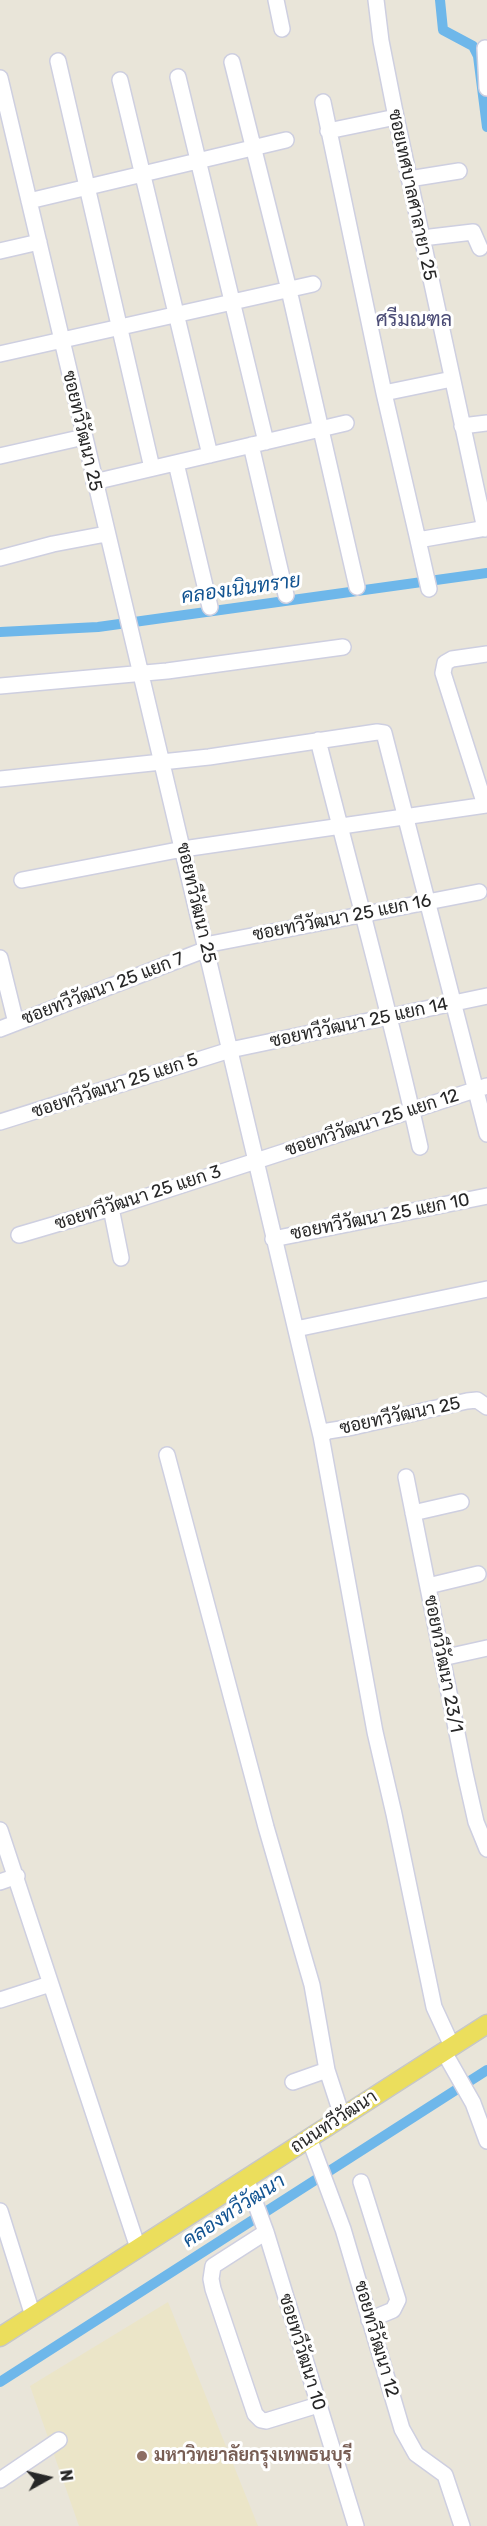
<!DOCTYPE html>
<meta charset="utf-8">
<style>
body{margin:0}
#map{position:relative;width:487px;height:2526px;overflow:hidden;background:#e9e5d9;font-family:Rubik,sans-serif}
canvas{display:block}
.north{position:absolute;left:18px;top:2448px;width:60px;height:60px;-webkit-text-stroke:4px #fff;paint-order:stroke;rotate:82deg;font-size:16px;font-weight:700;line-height:24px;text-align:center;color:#272727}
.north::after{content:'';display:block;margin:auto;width:21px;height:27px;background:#272727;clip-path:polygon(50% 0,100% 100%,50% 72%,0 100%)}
</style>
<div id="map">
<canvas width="487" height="2526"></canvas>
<div class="north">N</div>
</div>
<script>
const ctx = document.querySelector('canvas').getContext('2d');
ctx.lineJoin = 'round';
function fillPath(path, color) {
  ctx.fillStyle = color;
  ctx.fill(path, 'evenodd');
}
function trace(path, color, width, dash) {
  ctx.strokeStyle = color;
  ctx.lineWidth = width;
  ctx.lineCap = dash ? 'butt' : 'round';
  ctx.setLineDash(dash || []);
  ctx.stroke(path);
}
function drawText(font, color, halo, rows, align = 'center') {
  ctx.font = font + ' Rubik,Sarabun,sans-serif';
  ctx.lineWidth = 6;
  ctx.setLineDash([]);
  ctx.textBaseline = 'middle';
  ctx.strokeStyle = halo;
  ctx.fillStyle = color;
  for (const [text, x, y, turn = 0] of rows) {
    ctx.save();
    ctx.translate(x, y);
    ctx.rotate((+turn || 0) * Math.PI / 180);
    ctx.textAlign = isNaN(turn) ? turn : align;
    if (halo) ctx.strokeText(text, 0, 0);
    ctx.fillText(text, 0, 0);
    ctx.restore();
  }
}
fillPath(new Path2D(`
 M168,2302L258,2526H79L30,2386Z`), '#ebe5c8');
trace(new Path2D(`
 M440,0L443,30L473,46L478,56L487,127
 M0,632L98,627L487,573
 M0,2382L487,2070`), '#6eb7ea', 10);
const minor = new Path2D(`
 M276,0L282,29
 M376,0L381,41L396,117L485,529
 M485,48L487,88
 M58,61L152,468
 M232,62L289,290L357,587
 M178,77L266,442
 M0,78L321,1436L375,1732L394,1814L434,2007L452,2046
 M120,80L210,455
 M323,102L384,393L418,540L487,528
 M328,131L396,117
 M409,179L459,171
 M29,201L286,140
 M422,238L473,232L480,248
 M0,251L39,242
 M0,354L313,284
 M384,393L452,379
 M462,426L487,423
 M251,445L286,595
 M0,456L84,437
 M176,463L210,607
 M94,482L346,423
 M418,540L429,589
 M0,558L53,544L106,534
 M0,686L167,671L343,647
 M318,740C352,876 390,1011 420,1147
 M0,779L209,757L377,732L384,733L487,1134
 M485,805L443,673L445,663L452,659L487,654
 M22,880L183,849L487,805
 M205,945L479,892
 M0,958L16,1023
 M0,1029L207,949
 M0,1122L230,1050L487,996
 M111,1208L121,1258
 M19,1235L111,1208L487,1086
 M273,1239L487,1196
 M296,1329L487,1289
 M321,1436L328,1431L353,1427L467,1401L477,1400L487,1407
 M167,1455L266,1827L312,1985L327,2070L342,2116
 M406,1477L465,1773L476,1822L487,1849
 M413,1513L461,1502
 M428,1586L478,1574
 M442,1658L487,1648
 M0,1830L138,2248
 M0,1882L17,1876
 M0,2000L50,1984
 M444,2052L473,2103L487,2141
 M293,2082L327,2070
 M309,2138L343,2229L402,2429L416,2454L445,2475L462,2526
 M246,2178L266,2232L356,2526
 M361,2182L398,2300L393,2310L369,2320
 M0,2211L33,2316
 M266,2232L213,2266L211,2279L213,2289L255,2414L261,2420L266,2421L318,2405
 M0,2480L59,2440`);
const major = new Path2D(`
 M0,2337L487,2024`);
trace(minor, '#cecfe0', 18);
trace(major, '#c7c7c7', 21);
trace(minor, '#fff', 15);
trace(major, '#ebde5c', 18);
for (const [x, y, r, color] of [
 [142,2456,6,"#8d6e63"]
]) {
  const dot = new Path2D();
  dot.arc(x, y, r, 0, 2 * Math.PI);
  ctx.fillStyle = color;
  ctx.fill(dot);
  trace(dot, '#fff', 2);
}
drawText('18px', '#272727', '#fff', [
 ["ซอยเทศบาลศาลายา 25",412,195,78],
 ["ซอยทวีวัฒนา 25",82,431,77],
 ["ซอยทวีวัฒนา 25",196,903,77],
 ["ซอยทวีวัฒนา 25 แยก 16",342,918,-11],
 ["ซอยทวีวัฒนา 25 แยก 7",103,989,-21],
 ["ซอยทวีวัฒนา 25 แยก 14",359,1023,-12],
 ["ซอยทวีวัฒนา 25 แยก 5",115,1086,-18],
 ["ซอยทวีวัฒนา 25 แยก 12",372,1123,-18],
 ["ซอยทวีวัฒนา 25 แยก 3",138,1198,-18],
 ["ซอยทวีวัฒนา 25 แยก 10",380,1217,-11],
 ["ซอยทวีวัฒนา 25",400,1416,-12],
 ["ซอยทวีวัฒนา 23/1",443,1664,79],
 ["ถนนทวีวัฒนา",334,2122,-33],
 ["ซอยทวีวัฒนา 12",376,2339,74],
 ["ซอยทวีวัฒนา 10",302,2352,73]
]);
drawText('bold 18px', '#785e54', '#fff', [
 ["มหาวิทยาลัยกรุงเทพธนบุรี",154,2456]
], 'left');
drawText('20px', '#4a4b75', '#fff', [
 ["ศรีมณฑล",414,320]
]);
drawText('italic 20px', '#115391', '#fff', [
 ["คลองเนินทราย",241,589,-8],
 ["คลองทวีวัฒนา",234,2211,-33]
]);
</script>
